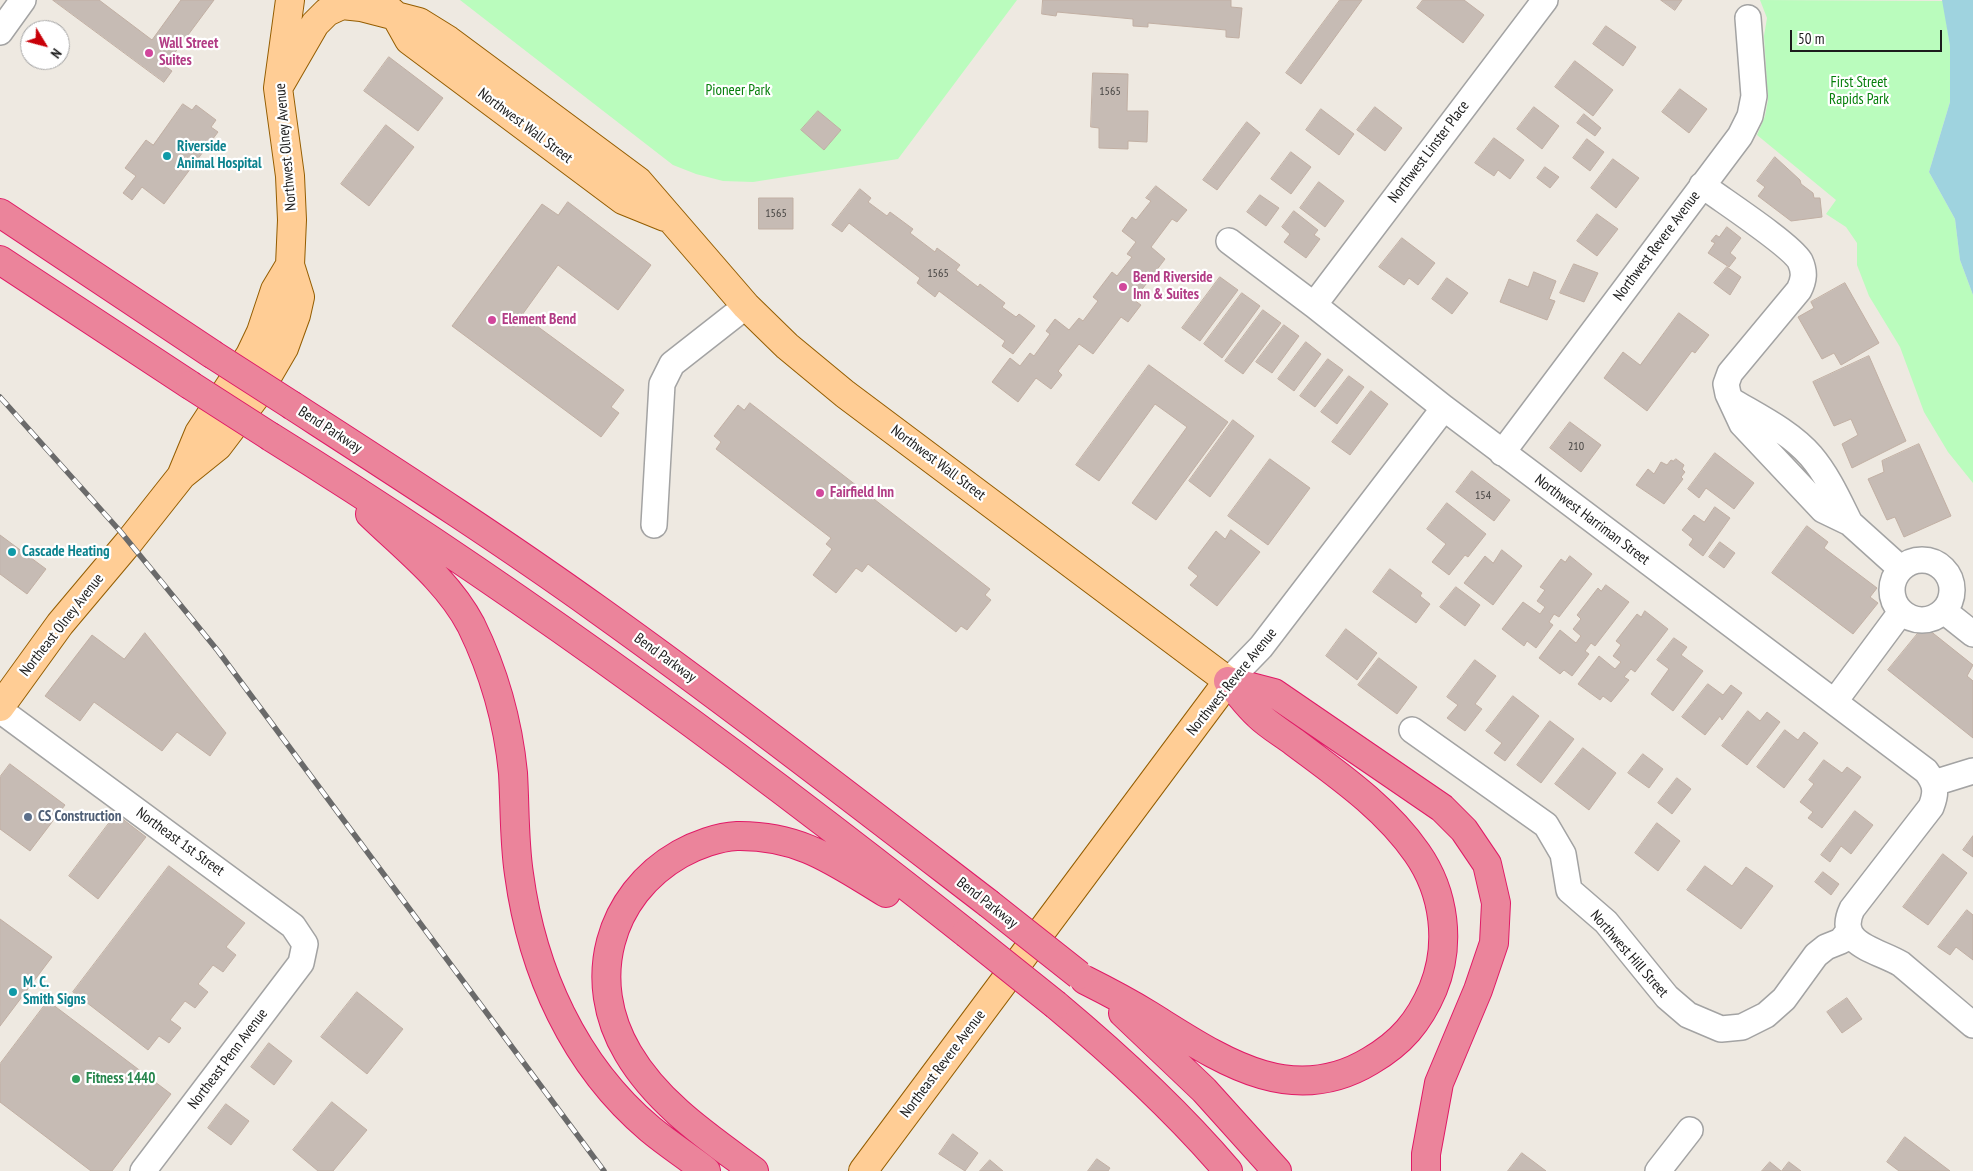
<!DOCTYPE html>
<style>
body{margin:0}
#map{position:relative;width:1973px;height:1171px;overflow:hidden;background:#eee9e1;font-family:"PT Sans Narrow",sans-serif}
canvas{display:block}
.north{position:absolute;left:20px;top:20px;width:50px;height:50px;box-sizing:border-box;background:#fff;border:1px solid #a4a4a4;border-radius:50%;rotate:127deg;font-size:14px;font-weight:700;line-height:20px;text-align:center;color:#1c1c1c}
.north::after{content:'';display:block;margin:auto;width:18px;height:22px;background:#c80008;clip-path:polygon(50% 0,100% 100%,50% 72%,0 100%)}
.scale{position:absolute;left:1790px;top:30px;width:152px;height:22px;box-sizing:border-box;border:2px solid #1c1c1c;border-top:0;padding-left:6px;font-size:15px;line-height:18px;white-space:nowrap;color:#1c1c1c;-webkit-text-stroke:4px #fff;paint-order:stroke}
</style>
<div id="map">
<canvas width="1973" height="1171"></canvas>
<div class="north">N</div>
<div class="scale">50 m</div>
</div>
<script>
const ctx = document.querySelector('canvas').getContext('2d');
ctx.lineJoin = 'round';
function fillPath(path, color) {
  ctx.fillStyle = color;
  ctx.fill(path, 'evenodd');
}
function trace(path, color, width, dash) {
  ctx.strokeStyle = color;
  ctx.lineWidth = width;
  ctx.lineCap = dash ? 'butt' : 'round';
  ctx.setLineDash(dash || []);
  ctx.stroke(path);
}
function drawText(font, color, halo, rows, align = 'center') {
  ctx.font = font + ' "PT Sans Narrow",sans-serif';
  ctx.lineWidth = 4.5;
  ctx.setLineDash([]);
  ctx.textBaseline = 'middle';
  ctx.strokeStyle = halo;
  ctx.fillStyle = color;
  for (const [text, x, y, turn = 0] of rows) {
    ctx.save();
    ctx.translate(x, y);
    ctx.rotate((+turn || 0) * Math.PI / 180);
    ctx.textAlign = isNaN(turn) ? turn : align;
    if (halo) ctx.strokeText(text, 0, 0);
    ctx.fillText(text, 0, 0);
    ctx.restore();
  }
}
fillPath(new Path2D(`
 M460,0H1017L898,159L753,182L723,181L696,174L673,165Z
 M1760,0L1943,1L1950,46V102L1929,172L1955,219L1960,260L1973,295V483L1948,452L1924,412L1900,347L1869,296L1857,265V243L1846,227L1826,214L1836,200L1757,135L1765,116L1768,100L1764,36L1767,18Z`), '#bafcbd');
fillPath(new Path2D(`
 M1942,0H1973V295L1960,260L1955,219L1929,172L1950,102V46Z`), '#9fd3df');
const building = new Path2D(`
 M53,0H99L152,40L181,0H214L165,66L172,71L164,82Z
 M1043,0H1231V7L1242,8L1239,38L1226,37V30L1148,23V27L1133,26V19L1057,12L1056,16L1042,14Z
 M1340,0H1362L1301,84L1286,73Z
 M1423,0H1464L1484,15L1463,43L1417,8Z
 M1661,0H1682L1675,10Z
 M1606,26L1636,47L1623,66L1593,44Z
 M389,57L443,98L418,131L364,91Z
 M1575,61L1613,90L1593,116L1555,87Z
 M1093,73L1128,74L1127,111H1148L1147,142L1128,141V149L1099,148V128L1091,127Z
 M1680,89L1707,109L1689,133L1662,112Z
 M183,104L192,110L196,105L216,120L211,127L218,132L164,204L142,187L132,200L123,193L136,176L125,168L146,140L153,145Z
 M1375,107L1402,128L1385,151L1357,130Z
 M1534,107L1559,126L1542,149L1517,129Z
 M1321,109L1354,134L1339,155L1306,130Z
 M818,111L841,130L824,150L801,130Z
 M1584,114L1601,128L1595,136L1577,123Z
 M1247,122L1260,133L1217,190L1203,180Z
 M386,125L414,147L369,206L341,184Z
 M1494,138L1524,160L1510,179L1498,170L1494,176L1475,163Z
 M1587,139L1604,152L1590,171L1573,158Z
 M1291,152L1311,167L1291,194L1271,179Z
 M1775,157L1800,180L1801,184L1813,193L1814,198H1820L1822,217L1791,221L1758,196L1765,187L1757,181Z
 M1613,159L1639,178L1616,208L1591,188Z
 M1545,167L1559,177L1550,188L1537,178Z
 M1319,182L1344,201L1325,227L1300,208Z
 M1156,186L1187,210L1177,222L1172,219L1151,247L1165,259L1134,300L1141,305L1128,322L1121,317L1093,354L1079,344L1058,371L1062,375L1051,389L1036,378L1018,402L992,382L1010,358L1020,366L1030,353L1034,356L1050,334L1046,331L1055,319L1069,330L1079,318L1083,321L1098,301L1093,297L1112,272L1117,276L1132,257L1127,254L1136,242L1122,231L1132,217L1136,220L1151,201L1146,198Z
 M860,189L871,198L868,202L887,216L890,212L913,229L910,233L935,252L937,248L960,265L956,270L978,287L980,284L1005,303L1002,307L1016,317L1019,314L1035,326L1013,354L1002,346L1005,341L939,291L935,297L917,283L920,278L849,223L842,232L832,225Z
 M1260,195L1279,208L1266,226L1247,212Z
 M759,198H793V229H759Z
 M568,202L651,265L618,310L558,265L522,315L624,390L611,407L619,413L601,437L452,326L542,204L558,215Z
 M1294,211L1318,230L1314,235L1320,239L1306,258L1284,242L1290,234L1282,227Z
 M1597,214L1618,229L1597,256L1577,241Z
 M1727,227L1741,238L1730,253L1736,258L1729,267L1708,253L1715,243L1711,241L1716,235L1719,237Z
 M1402,238L1435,263L1418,285L1409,278L1404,285L1379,267Z
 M1574,264L1598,273L1584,302L1560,293Z
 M1727,267L1741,277L1730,295L1714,283Z
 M1534,272L1556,281L1549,299L1555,301L1547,320L1500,302L1509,279L1528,287Z
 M1220,277L1238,290L1200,341L1182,328Z
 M1447,278L1468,293L1452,314L1432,299Z
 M1845,283L1879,343L1841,365L1834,353L1822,359L1798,317L1814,308L1811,302Z
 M1242,293L1260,306L1222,358L1204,344Z
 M1263,310L1281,323L1243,374L1225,361Z
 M1679,313L1709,335L1695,353L1692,351L1647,411L1604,378L1623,352L1640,365Z
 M1284,325L1299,336L1272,373L1256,362Z
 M1306,342L1321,354L1294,391L1278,379Z
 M1869,356L1906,441L1852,468L1842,444L1858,435L1851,419L1834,426L1813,382Z
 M1328,359L1343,370L1315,407L1300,396Z
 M1149,365L1228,422L1156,520L1132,503L1187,427L1155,404L1099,481L1076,465Z
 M1349,376L1364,387L1337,424L1321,412Z
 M1371,391L1388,404L1350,455L1332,442Z
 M750,403L990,589L985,595L991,600L967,630L961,626L956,632L868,564L862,572L856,568L836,593L813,575L832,549L826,544L831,538L716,449L721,442L714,436L738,405L744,410Z
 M1233,420L1254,436L1210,497L1189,481Z
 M1570,422L1601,445L1581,472L1550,448Z
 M1919,444L1951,516L1904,537L1895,517L1887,520L1868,479L1884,472L1882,461Z
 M1715,453L1754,483L1734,509L1706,488L1699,498L1688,489Z
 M1270,459L1310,488L1268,545L1228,516Z
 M1676,459L1684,465L1682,469L1685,472L1681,477L1683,479L1664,504L1636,485L1648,469L1654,474L1661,462L1667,465L1671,460L1673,461Z
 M1472,471L1510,500L1494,521L1456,492Z
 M1447,503L1486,534L1468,557L1465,555L1449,575L1432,562L1446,544L1427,529Z
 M1715,507L1730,518L1703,556L1689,545L1693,539L1682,530L1694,515L1704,522Z
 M1807,526L1828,542L1824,548L1877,588L1870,597L1878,603L1853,634L1772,573Z
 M1231,530L1260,552L1217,606L1190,585L1198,576L1188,568L1216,531L1225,539Z
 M0,535L46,569L27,594L0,574Z
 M1720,542L1735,553L1724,568L1709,557Z
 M1502,550L1522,566L1493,605L1464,583L1485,556L1493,563Z
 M1570,556L1592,574L1559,617L1554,614L1549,622L1553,625L1536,648L1527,641L1524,646L1502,629L1523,602L1540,614L1545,607L1537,601L1545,590L1540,587L1561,559L1565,562Z
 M1390,569L1422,593L1420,596L1430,604L1416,623L1373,592Z
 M1606,585L1629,602L1595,646L1591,643L1585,651L1589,654L1572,676L1564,670L1560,674L1539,658L1560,630L1576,643L1581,636L1573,629L1581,619L1577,615L1598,588L1601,591Z
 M1456,587L1480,605L1465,626L1440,607Z
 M1645,611L1668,629L1635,672L1631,669L1624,677L1629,680L1611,702L1603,696L1600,700L1578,684L1599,656L1615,669L1621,662L1613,656L1621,645L1616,641L1637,614L1641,617Z
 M1924,626L1973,665L1967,676L1973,681V738L1888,670Z
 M1346,629L1377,653L1357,680L1326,656Z
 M145,633L226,733L210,756L177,732L162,751L94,702L80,721L45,696L92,635L124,659Z
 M1674,638L1687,647L1681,655L1703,671L1673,711L1651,694L1669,669L1657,660Z
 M1379,658L1417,687L1397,714L1358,685Z
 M1475,660L1496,676L1475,704L1482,709L1465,731L1447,718L1458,705L1447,697Z
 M1708,684L1723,695L1731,685L1742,693L1722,720L1720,716L1705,735L1682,717Z
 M1513,696L1539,716L1505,761L1494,753L1502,743L1486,731Z
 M1748,711L1760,721L1767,712L1780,722L1747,765L1722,746Z
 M1550,721L1574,739L1541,783L1517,765Z
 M1785,730L1798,740L1804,732L1818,743L1784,788L1757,767Z
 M1583,748L1616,773L1589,810L1555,784Z
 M1643,754L1663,769L1649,788L1628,773Z
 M1824,760L1842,773L1847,767L1861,777L1822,828L1808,818L1813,812L1800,802L1814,784L1809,780Z
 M10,764L65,805L30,851L0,829V777Z
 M1677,778L1691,789L1672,814L1658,803Z
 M1855,811L1873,825L1851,854L1841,846L1830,862L1821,855Z
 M116,814L146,837L98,899L69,876Z
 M1657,823L1680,841L1658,871L1635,853Z
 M1973,836V857L1963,850Z
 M1943,854L1967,873L1928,925L1903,907Z
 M169,866L245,923L226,947L236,955L223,972L213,965L198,984L208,992L195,1008L185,1001L170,1020L181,1028L169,1043L159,1036L148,1050L73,992Z
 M1705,866L1732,886L1746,867L1773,886L1741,929L1687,890Z
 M1823,872L1839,884L1831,895L1815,882Z
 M1967,910L1973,915V960L1956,947L1950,955L1938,947Z
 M0,919L52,957L0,1026Z
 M357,992L403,1029L367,1074L321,1037Z
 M1847,998L1862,1019L1842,1033L1827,1012Z
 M48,1001L171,1094L112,1171H91L0,1102V1064Z
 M269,1043L292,1061L274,1085L251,1067Z
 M332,1102L367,1130L333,1171H318L293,1150Z
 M226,1104L249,1121L231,1145L208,1128Z
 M953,1134L978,1153L965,1171L939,1154Z
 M1905,1137L1950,1171H1899L1887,1162Z
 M1522,1153L1546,1171H1508Z
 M1097,1159L1110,1168L1108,1171H1088Z
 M990,1160L1003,1171H980Z
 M1770,1162L1781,1171H1762Z
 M1789,1162L1801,1171H1782Z`);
fillPath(building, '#c6bbb4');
trace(building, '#c1afa3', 1);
const minor = new Path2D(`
 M0,32L23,0
 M1702,185C1722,200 1790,244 1800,261C1805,272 1804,280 1799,290L1730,373L1726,384L1728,394L1742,424L1823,510L1850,523L1900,568
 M1229,241L1314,305L1444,408L1926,771C1936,784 1937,792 1931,807L1852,909C1835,945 1878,950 1901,964L1973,1025
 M1314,305L1545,0
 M1732,401C1759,417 1790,432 1811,456C1828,476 1839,501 1850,523
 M1502,453L1740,136L1750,116L1754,96L1748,18
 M654,525L662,384L672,364L746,306
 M1892 590a30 30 0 1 1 60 0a30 30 0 1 1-60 0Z
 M1944,611L1973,634
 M1228,681L1261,647L1444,408
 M1835,701L1901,612
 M0,710L293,926L305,944L301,963L143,1171
 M1412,730L1546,825L1563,854L1569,890L1606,922L1667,997L1688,1015L1721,1029L1742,1027L1766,1015L1784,999L1816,955L1826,947L1841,941L1848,932
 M1934,783L1973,771
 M1658,1171L1690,1130`);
const major = new Path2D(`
 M387,8L395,15L409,40L623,200L665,217
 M278,88L315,24L327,12L342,5L361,7L419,22L448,40L638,181L746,306L787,346L845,394L1228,681L863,1171
 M182,474L199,433L250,355L261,332L275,290L290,265
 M0,707L60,624L129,542L182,475L218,446L256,396L284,348L296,315L300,297L290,265L292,220L290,176L278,88L290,0`);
const highway = new Path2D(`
 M0,213L212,354
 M0,260L190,385
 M293,406C395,472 498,538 597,609C730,704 859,804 988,903
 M271,437C513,587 743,756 966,933
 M370,514C405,548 448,581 471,625C494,672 508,722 513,773C515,807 514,841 519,874C532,971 574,1065 650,1129C668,1144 688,1157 706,1171
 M1228,681L1274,693L1442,808L1464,830L1487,864L1496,903L1494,943L1478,990L1439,1083L1426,1154V1171
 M1085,980C1107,991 1128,1002 1149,1015C1217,1057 1289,1110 1370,1061C1401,1043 1419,1022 1433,989C1451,945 1445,893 1417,853C1385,807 1338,775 1294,742C1282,733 1268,725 1258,715C1247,705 1238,692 1228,681
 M1056,1005C1117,1056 1176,1110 1228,1171
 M1123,1013L1204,1090L1277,1171
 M754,1171C708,1137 658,1104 628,1053C585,981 608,895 680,854C696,845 718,837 737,836C800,835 835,862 886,893`);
trace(minor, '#a3a3a3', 28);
trace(major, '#945d00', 30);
trace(highway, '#e01a66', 30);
trace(minor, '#fff', 25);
trace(major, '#ffcd95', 28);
trace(highway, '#eb849b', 28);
const rail = new Path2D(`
 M0,397L120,531L218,651L604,1171`);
trace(rail, '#6a6a6a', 5.5);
trace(rail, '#fff', 4, [11]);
const highwayBridge = new Path2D(`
 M212,354L293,406
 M190,385L271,437
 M988,903L1079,975
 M966,933L1056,1005`);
trace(highwayBridge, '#e01a66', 30, []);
trace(highwayBridge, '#eb849b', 28);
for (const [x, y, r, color] of [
 [149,53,5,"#d1479c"],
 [167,156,5,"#0f9aa8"],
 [1123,287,5,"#d1479c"],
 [492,320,5,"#d1479c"],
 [820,493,5,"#d1479c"],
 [12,552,5,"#0f9aa8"],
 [28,817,5,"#5c6f8a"],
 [13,992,5,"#0f9aa8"],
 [76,1079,5,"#2e9e5b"]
]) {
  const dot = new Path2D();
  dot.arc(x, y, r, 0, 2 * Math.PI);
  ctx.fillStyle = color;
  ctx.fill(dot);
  trace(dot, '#fff', 2);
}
drawText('12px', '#464442', null, [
 ["1565",1110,92],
 ["1565",776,214],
 ["1565",938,274],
 ["210",1576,447],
 ["154",1483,496]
]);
drawText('bold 15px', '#b23c85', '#fff', [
 ["Wall Street",159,44],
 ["Suites",159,61],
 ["Bend Riverside",1133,278],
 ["Inn & Suites",1133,295],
 ["Element Bend",502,320],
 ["Fairfield Inn",830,493]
], 'left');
drawText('15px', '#067f0b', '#fff', [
 ["First Street",1859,83],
 ["Rapids Park",1859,100],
 ["Pioneer Park",738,91]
]);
drawText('15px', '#1c1c1c', '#fff', [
 ["Northwest Wall Street",525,126,37],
 ["Northwest Olney Avenue",286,147,-95],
 ["Northwest Linster Place",1429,152,-53],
 ["Northwest Revere Avenue",1657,246,-53],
 ["Bend Parkway",330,430,33],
 ["Northwest Wall Street",938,463,37],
 ["Northwest Harriman Street",1592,520,37],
 ["Northeast Olney Avenue",62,625,-52],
 ["Bend Parkway",665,658,36],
 ["Northwest Revere Avenue",1232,682,-51],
 ["Northeast 1st Street",180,842,36],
 ["Bend Parkway",987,903,38],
 ["Northwest Hill Street",1629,954,49],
 ["Northeast Penn Avenue",228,1059,-53],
 ["Northeast Revere Avenue",943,1064,-53]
]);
drawText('bold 15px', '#0d838f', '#fff', [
 ["Riverside",177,147],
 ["Animal Hospital",177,164],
 ["Cascade Heating",22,552],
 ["M. C.",23,983],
 ["Smith Signs",23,1000]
], 'left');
drawText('bold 15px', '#4e5e75', '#fff', [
 ["CS Construction",38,817]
], 'left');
drawText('bold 15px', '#27864d', '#fff', [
 ["Fitness 1440",86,1079]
], 'left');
</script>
